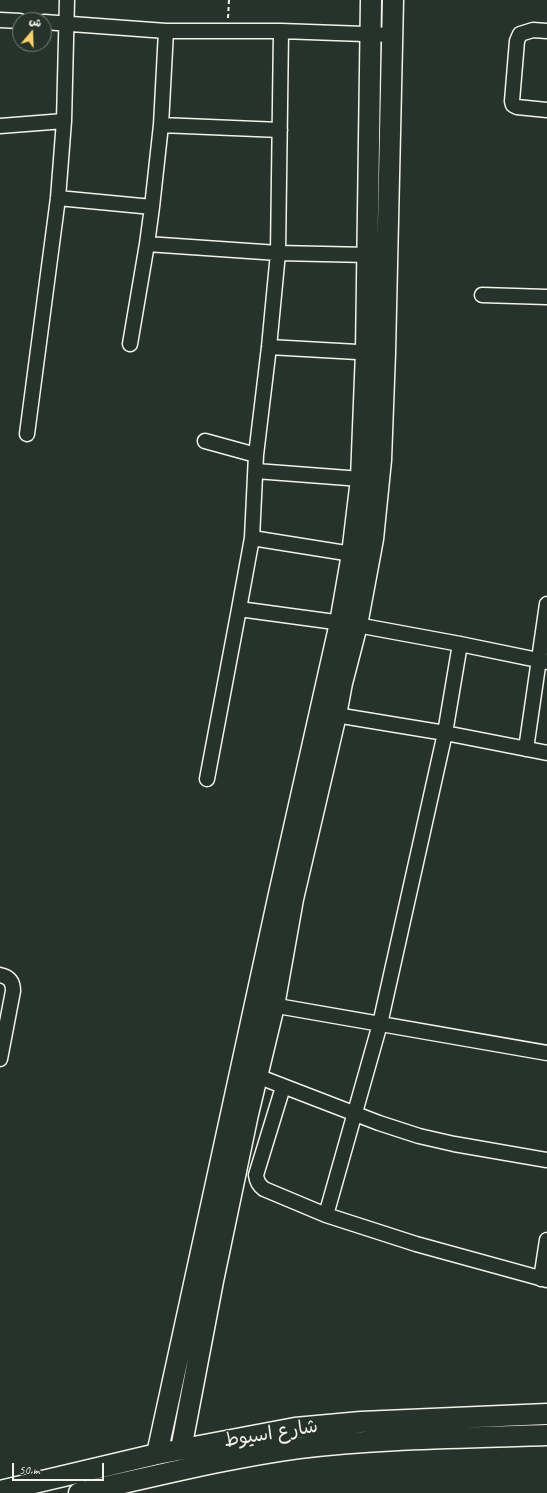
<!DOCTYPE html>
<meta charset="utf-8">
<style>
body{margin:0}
#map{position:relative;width:547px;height:1493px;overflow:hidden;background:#26332d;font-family:Caveat,"Playpen Sans Arabic",sans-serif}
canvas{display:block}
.north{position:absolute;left:12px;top:12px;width:40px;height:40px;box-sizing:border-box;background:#26332d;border:1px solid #787f78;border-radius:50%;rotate:19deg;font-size:11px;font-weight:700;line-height:16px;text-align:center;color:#f4f1e8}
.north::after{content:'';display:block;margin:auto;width:14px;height:18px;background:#ffd166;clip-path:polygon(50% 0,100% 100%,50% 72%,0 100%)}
.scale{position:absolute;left:12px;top:1463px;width:92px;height:18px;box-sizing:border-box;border:2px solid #f4f1e8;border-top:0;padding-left:5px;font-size:12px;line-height:14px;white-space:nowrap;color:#f4f1e8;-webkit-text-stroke:3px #26332d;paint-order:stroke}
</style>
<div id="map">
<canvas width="547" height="1493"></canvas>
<div class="north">ش</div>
<div class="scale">50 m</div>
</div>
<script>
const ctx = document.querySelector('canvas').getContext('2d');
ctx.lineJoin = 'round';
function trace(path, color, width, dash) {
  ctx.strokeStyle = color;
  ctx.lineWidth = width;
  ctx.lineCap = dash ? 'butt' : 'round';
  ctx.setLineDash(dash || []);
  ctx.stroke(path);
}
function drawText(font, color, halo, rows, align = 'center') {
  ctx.font = font + ' Caveat,"Playpen Sans Arabic",sans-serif';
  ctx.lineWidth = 3;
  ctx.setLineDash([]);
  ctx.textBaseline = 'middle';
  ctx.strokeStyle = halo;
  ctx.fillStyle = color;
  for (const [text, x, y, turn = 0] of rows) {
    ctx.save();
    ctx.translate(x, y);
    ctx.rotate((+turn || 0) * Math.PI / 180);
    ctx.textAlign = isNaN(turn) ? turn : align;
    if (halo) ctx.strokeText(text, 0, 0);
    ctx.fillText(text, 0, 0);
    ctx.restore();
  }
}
const minor = new Path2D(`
 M0,20L20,21
 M44,22L166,31H281L392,35
 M166,31L161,125L280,130
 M281,31L278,253L269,347L256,455L252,538L239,609L357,625L460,644L547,662
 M547,31L533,30L520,34L517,41L512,101L513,105L517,107L547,110
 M0,126L64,121
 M58,198L152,207L147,244L278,253L368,255
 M152,207L161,125
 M482,295L547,297
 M130,344L147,244
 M269,347L375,353
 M27,434L58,198L64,121L67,0
 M205,441L256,455
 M256,471L361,479
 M252,538L352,554
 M460,644L445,733L380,1024L326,1215L416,1244L547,1280
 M336,715L445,733L547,753
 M526,749L547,604
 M207,779L239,609
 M0,975C10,977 13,982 13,991L0,1059
 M266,1004L547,1053
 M257,1076L379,1123L419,1136L454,1144L547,1160
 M283,1087L256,1175C257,1182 259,1185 264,1189L326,1215
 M541,1279L547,1240`);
const secondary = new Path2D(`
 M181,1449L213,1281L248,1114L274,1006L293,899L336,715L342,683L357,625L373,539L381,460L385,353L393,0
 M157,1454L279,894L340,623L352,554L361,479L366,352L371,0
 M0,1491L157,1454L295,1428L361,1422L547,1414
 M79,1493C152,1477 225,1458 299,1448C381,1438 465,1438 547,1435`);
trace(minor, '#f4f1e8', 17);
trace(secondary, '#f4f1e8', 23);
trace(new Path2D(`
 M228,18L229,0`), '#f4f1e8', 2, [4, 3]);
trace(minor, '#26332d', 14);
trace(secondary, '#26332d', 20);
drawText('19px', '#f4f1e8', '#26332d', [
 ["شارع اسيوط",271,1434,-9]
]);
</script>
